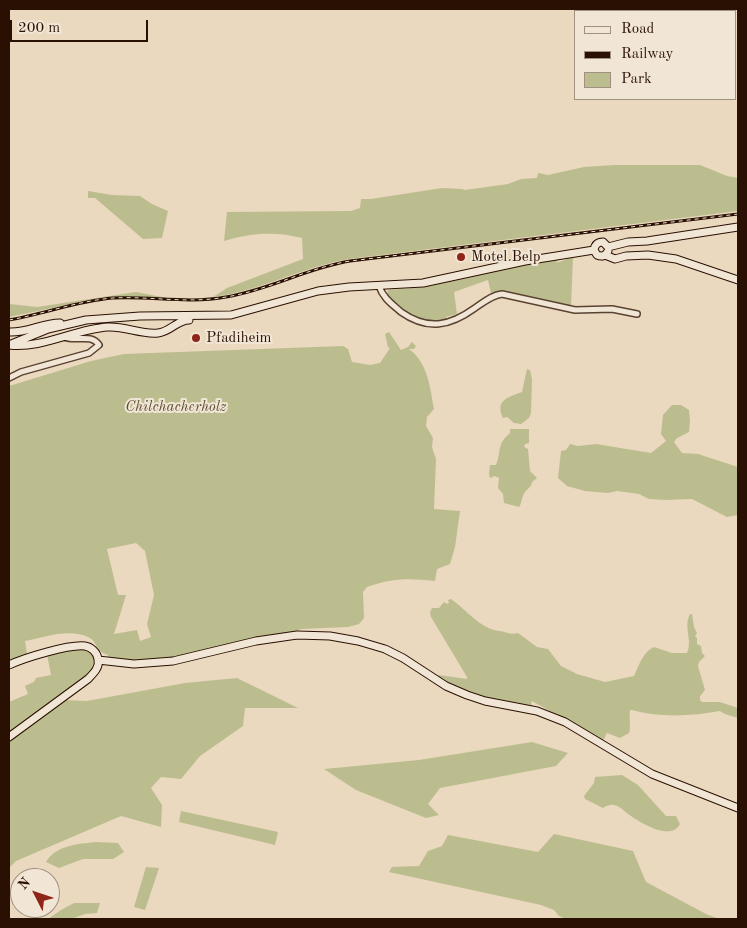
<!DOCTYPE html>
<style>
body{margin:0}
#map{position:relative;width:747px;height:928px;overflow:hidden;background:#ead8bf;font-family:"Old Standard TT",serif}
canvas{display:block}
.frame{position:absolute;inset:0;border:10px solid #2a1002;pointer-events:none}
.legend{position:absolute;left:574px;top:10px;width:162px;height:90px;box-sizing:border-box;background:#f1e6d5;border:1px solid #a19081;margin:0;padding:6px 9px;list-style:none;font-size:15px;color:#2a1002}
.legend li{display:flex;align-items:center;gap:10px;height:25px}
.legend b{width:25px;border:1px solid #a19081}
.north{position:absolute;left:10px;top:868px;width:50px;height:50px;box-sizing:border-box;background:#f1e6d5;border:1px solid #a19081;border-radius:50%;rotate:311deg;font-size:14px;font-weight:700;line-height:20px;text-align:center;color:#2a1002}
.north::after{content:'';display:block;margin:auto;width:18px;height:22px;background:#8f2418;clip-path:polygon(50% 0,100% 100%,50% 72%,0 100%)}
.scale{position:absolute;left:10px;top:20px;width:138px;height:22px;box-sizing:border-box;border:2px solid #2a1002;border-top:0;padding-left:6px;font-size:15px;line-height:18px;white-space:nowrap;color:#2a1002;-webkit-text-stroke:4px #f1e6d5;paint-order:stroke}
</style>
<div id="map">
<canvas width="747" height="928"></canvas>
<div class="frame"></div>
<ul class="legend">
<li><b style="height:6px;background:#f1e6d5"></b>Road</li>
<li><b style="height:6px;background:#2a1002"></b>Railway</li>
<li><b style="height:14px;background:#bcbd8e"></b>Park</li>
</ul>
<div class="north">N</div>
<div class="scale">200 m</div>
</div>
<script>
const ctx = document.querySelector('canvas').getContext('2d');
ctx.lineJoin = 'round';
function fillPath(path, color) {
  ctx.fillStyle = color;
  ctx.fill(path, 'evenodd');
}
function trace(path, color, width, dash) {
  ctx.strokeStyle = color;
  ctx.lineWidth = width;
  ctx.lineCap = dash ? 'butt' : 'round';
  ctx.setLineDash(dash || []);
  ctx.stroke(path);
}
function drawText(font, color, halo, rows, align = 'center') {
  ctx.font = font + ' "Old Standard TT",serif';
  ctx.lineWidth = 4;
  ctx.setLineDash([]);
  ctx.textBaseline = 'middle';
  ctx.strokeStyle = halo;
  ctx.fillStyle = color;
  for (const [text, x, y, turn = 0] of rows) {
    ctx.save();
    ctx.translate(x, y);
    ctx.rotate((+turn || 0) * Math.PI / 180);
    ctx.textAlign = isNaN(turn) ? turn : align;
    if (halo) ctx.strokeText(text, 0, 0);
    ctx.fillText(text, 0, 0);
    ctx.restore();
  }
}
fillPath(new Path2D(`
 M614,165H700L727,176L738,178V211L349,259C302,267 260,291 213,297L227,288L303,259L302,238C276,231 249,233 224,241L227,212L351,211L360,208L361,199H371L442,188L462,189L465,190L508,184L521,179L537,178L538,173L548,175L584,167Z
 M88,191L112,195L140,196L152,204L168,211L162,238L143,239L95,198H88Z
 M573,257L571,307L504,292L491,293L488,280L454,292L457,314L446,317L447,321C423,323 403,315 387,296L388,290L423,287L515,266L559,259L556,263Z
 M136,292L167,298L106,297L9,317L10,304L37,307Z
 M389,332L401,350L408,347L412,342L416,346L414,349H409C428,363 430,387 434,409L427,417L426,426L433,438L432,447L436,459L434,509L460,511L455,547L450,564L437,569L435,581C408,578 392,578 367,587L363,592L364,618L359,624L348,627L301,629L293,633L277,634L194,654L153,660L134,661L108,658V655C93,650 98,641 88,637C70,628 44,637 25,641L27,654L9,662V386L91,361L124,354L343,346L348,349L352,362L370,365L380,363L390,348L388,347L385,334ZM136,543L145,551L154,595L147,624L151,637L140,641L137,630L114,634L126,595H118L107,549Z
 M527,369L530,370L532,379L531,413L529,418L521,424L514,423L507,417L503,418C495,400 507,398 522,392Z
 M672,405H681L689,410L690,421L689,432L677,438L674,442L682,453L698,454L738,467V515L727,517L692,499L666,500L649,499L639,494L617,491L608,493L585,491L567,486L558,478L561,451L566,450L570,444L578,446L596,444L651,453L666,441L661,434L663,415Z
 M510,429H529V443L525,444L524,447L528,449L530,471L537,478L532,482C531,489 525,489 523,496C521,500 522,503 519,507L504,503L503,494L498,488L499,478L495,476L490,478L489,474L490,465H496C502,450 496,445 510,433Z
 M451,599C467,610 479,628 499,631C508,632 508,635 518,633L537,647L548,649L561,666L577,674L605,682L634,676C639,665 643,652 654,647L672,653H687C693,640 683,627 690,614H692L694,627L697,633L695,636L697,638V644L701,646L702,653L705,656L699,662L698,666L705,690L700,696V700L702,702H720L738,708V718C733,716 725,715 720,711C692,716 660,718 632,710H630C629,717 631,729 629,733L620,738L607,733L603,741L532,701L531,704L535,708C501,702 467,696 438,677L439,675L467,679V677L431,617L430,612L432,608H439L444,602L447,604L449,603L448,600Z
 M74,649C91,648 99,654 92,671L9,734V702L28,694L25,686L34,682L36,678L51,675L47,654Z
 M237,678L298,708H245L243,726L200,756L181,779L161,777L151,788L162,805L161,827L121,816L16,861L9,868V739L63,700L87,701L185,683Z
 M532,742L568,753L556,766L440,788L428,804L439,815L426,818L356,790L324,769L419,760Z
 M622,775L638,785L666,816H676L680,824C671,842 639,822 628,814C624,811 620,806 614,805C611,804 606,806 603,808L585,799L584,796L594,783L595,777Z
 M181,811L278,832L275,845L179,822Z
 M554,834L633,851L646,882L708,915L720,919H566L559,916L554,910L541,905L389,872L392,867L419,866L428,851L442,846L448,835L538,852Z
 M96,842L118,843L124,852L113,859H83L59,868L46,862C56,845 78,844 96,842Z
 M146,867L159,868L145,910L134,907Z
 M74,903H100L97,913L85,914L71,919H48L61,910Z`), '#bcbd8e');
const street = new Path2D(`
 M379,286C383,298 392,304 401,312C428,331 450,326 475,308C484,302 492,295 502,294L575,310L612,309L637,314
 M9,378L21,372L89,353L99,345C91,333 76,342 64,337`);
const secondary = new Path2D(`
 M608,247L628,242L647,241L738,227
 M594,250L597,255C602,257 606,256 608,251
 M594,250C595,244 598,242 603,242L608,247
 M605,255L615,259L626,256L648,255L676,259L738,280
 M9,332C27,333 42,323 60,323
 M9,345L48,329L86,320L140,316L231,315L318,291L349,287L423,283L525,261L594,250
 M9,345C43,349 74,329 108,327C125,326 142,335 158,333C170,332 177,320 189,320
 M98,660L134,664L173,661L256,641L297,635L330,636L358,641L385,649L403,658L446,686L467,695L485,701L537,711L565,722L652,774L738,808
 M9,665C24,658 69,644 85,646C91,647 97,652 98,659C100,667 94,673 88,679L9,737`);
trace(street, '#5a4231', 8);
trace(secondary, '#2a1002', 9);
trace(street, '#f1e6d5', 5);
trace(secondary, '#f1e6d5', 7);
const rail = new Path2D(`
 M9,320C44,314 77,301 113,298C151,296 188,304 226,297C269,290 307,268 350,261L738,214`);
trace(rail, '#2a1002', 3);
trace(rail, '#f1e6d5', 1, [4]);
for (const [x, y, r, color] of [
 [461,257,5,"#8f2418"],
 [196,338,5,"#8f2418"]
]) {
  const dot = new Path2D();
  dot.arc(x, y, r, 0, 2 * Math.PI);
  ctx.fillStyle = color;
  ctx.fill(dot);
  trace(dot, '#f1e6d5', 2);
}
drawText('15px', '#2a1002', '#f1e6d5', [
 ["Motel Belp",471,257],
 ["Pfadiheim",206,338]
], 'left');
drawText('italic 15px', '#5d4d33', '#f1e6d5', [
 ["Chilchacherholz",176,407]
]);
</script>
